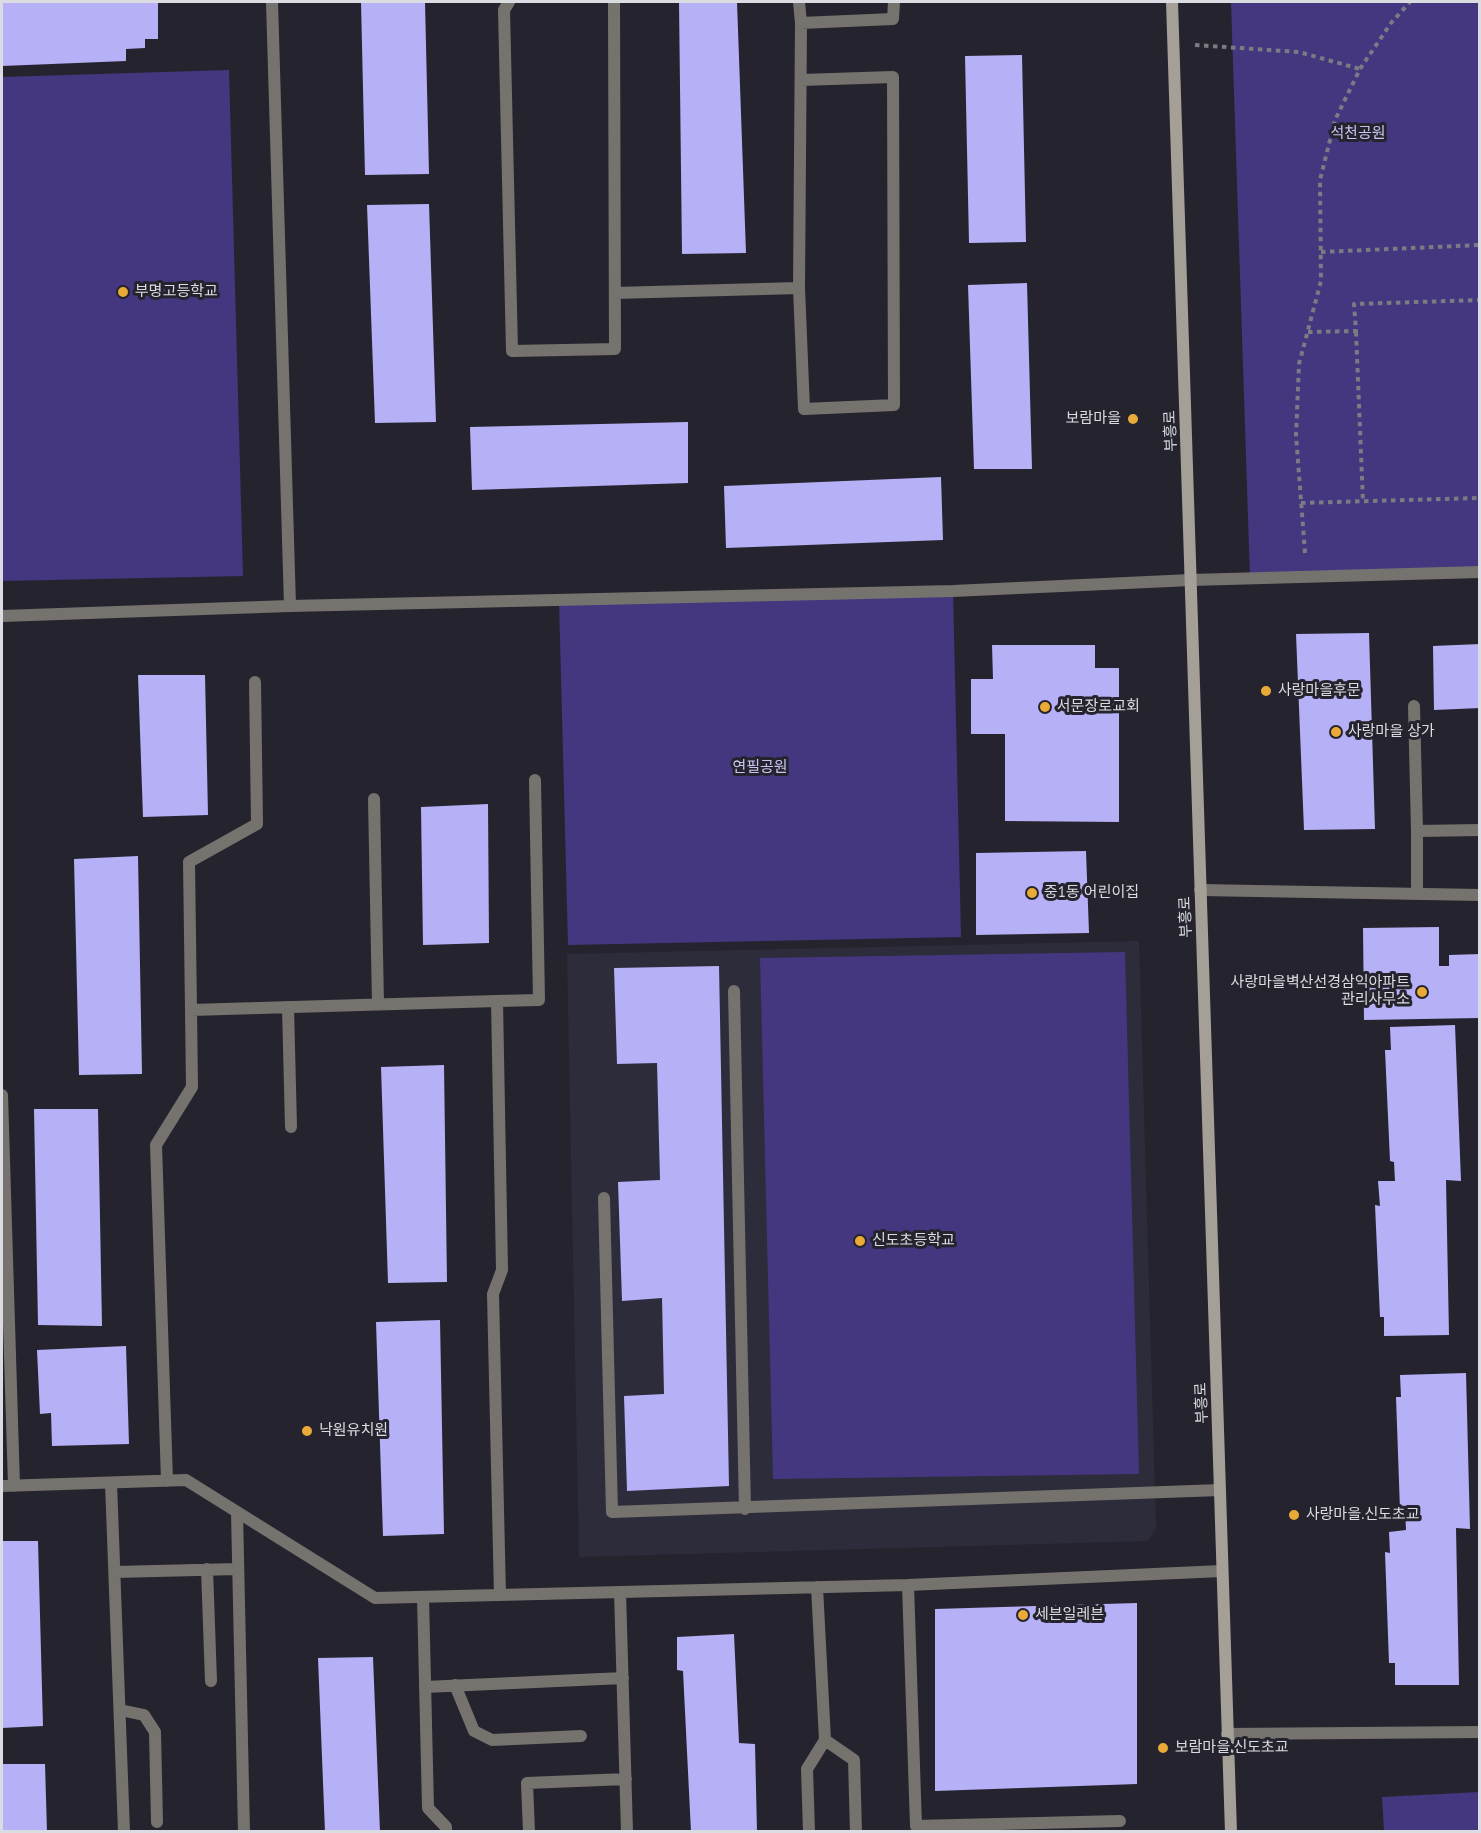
<!DOCTYPE html>
<meta charset="utf-8">
<style>
body{margin:0}
#map{position:relative;width:1481px;height:1833px;overflow:hidden;background:#25242e;font-family:"PT Sans",sans-serif}
canvas{display:block}
.frame{position:absolute;inset:0;border:3px solid #dbdbe2;pointer-events:none}
</style>
<div id="map">
<canvas width="1481" height="1833"></canvas>
<div class="frame"></div>
</div>
<script>
const ctx = document.querySelector('canvas').getContext('2d');
ctx.lineJoin = 'round';
function fillPath(path, color) {
  ctx.fillStyle = color;
  ctx.fill(path, 'evenodd');
}
function trace(path, color, width, dash) {
  ctx.strokeStyle = color;
  ctx.lineWidth = width;
  ctx.lineCap = dash ? 'butt' : 'round';
  ctx.setLineDash(dash || []);
  ctx.stroke(path);
}
function drawText(font, color, halo, rows, align = 'center') {
  ctx.font = font + ' "PT Sans","Noto Sans KR",sans-serif';
  ctx.lineWidth = 6;
  ctx.setLineDash([]);
  ctx.textBaseline = 'middle';
  ctx.strokeStyle = halo;
  ctx.fillStyle = color;
  for (const [text, x, y, turn = 0] of rows) {
    ctx.save();
    ctx.translate(x, y);
    ctx.rotate((+turn || 0) * Math.PI / 180);
    ctx.textAlign = isNaN(turn) ? turn : align;
    if (halo) ctx.strokeText(text, 0, 0);
    ctx.fillText(text, 0, 0);
    ctx.restore();
  }
}
fillPath(new Path2D(`
 M1139,941L1156,1528L1148,1541L579,1557L567,954Z`), '#2d2c3b');
fillPath(new Path2D(`
 M1231,2H1479V572L1250,578Z
 M229,70L243,576L2,581V77Z
 M953,591L961,937L568,945L559,600Z
 M1125,952L1139,1474L773,1479L760,958Z
 M1479,1792V1831H1384L1382,1797Z`), '#443780');
fillPath(new Path2D(`
 M2,2H158V39H145V48L126,49V61L2,66Z
 M361,2H425L429,174L365,175Z
 M679,2H737L746,253L682,254Z
 M1022,55L1026,242L969,243L965,56Z
 M429,204L436,422L375,423L367,205Z
 M1027,283L1032,469H974L968,285Z
 M688,422V483L472,490L470,427Z
 M941,477L943,540L726,548L724,486Z
 M1369,633L1375,829L1304,830L1296,634Z
 M1480,644V708L1434,710L1433,646Z
 M992,645H1095V668H1119V822L1005,821V734H971V679H993Z
 M138,675H205L208,815L143,817Z
 M488,804L489,943L423,945L421,807Z
 M1086,851L1089,933L976,935V853Z
 M138,856L142,1074L79,1075L74,859Z
 M1439,927V966H1449V955L1480,954V1018L1364,1020L1363,928Z
 M719,966L729,1486L627,1491L624,1396L664,1394L662,1298L622,1301L618,1182L660,1180L657,1063L617,1064L614,968Z
 M1455,1025L1461,1181L1446,1180L1449,1335L1384,1336V1317H1380L1375,1205L1380,1206L1378,1181H1395L1394,1162L1390,1161L1385,1050H1391L1390,1027Z
 M444,1065L447,1282L388,1283L381,1067Z
 M34,1109H98L102,1326L38,1325Z
 M440,1320L444,1534L383,1536L376,1322Z
 M126,1346L129,1444L52,1446L51,1413L40,1414L37,1350Z
 M1466,1373L1470,1529L1456,1528L1459,1685H1395V1663H1389L1385,1552L1390,1553L1389,1532L1406,1530L1405,1510H1400L1396,1397H1401L1400,1375Z
 M2,1541H38L43,1726L2,1728Z
 M1137,1603V1784L935,1791V1609Z
 M734,1634L739,1743L755,1744L757,1832H691L683,1671L677,1670V1637Z
 M373,1657L380,1832H325L318,1658Z
 M2,1764H45L47,1832H2Z`), '#b6b0f7');
trace(new Path2D(`
 M1195,45L1299,52L1360,69
 M1321,252L1480,245
 M1308,332L1356,331L1354,304L1480,300
 M1356,332L1363,502
 M1301,503L1480,498
 M1305,553L1296,435L1299,364L1321,281L1320,180L1335,120L1360,69L1391,23L1410,2`), '#7b7b83', 4, [4.5, 4.5]);
trace(new Path2D(`
 M509,2L504,10L512,351L615,349L614,2
 M799,2L801,23L799,288L804,409L894,405L893,77L801,80
 M801,23L893,19L894,2
 M615,293L799,288
 M255,682L257,824L189,862L191,1010L497,1001
 M374,799L378,1004
 M734,991L745,1509
 M288,1007L291,1127
 M2,1095L14,1486
 M604,1198L612,1512L1220,1490
 M167,1481L156,1145L192,1087L191,1010
 M111,1483L124,1832
 M2,1486L186,1480L375,1598L908,1585L1222,1571
 M237,1512L244,1832
 M207,1569L211,1681
 M115,1572L238,1569
 M908,1585L916,1826L1120,1821
 M620,1592L627,1832
 M500,1595L493,1294L502,1270L497,1001L539,1000L535,780
 M423,1597L428,1808L446,1827V1832
 M455,1685L474,1731L492,1740L581,1736
 M425,1687L623,1678
 M120,1710L144,1715L155,1732L157,1822
 M825,1740L854,1760L856,1832
 M529,1832L527,1783L626,1779
 M809,1832L807,1769L825,1740L817,1587`), '#76736e', 12);
trace(new Path2D(`
 M272,2L290,606
 M2,616L290,606L953,591L1191,580L1480,572
 M1414,706L1417,831
 M1200,890L1480,895
 M1417,894V831L1480,830
 M1227,1734L1480,1732`), '#76736e', 12);
trace(new Path2D(`
 M1172,2L1231,1832`), '#a49f97', 12);
for (const [x, y, r, color] of [
 [123,292,6,"#eaaa38"],
 [1133,419,6,"#eaaa38"],
 [1266,691,6,"#eaaa38"],
 [1045,707,6,"#eaaa38"],
 [1336,732,6,"#eaaa38"],
 [1032,893,6,"#eaaa38"],
 [1422,992,6,"#eaaa38"],
 [860,1241,6,"#eaaa38"],
 [307,1431,6,"#eaaa38"],
 [1294,1515,6,"#eaaa38"],
 [1023,1615,6,"#eaaa38"],
 [1163,1748,6,"#eaaa38"]
]) {
  const dot = new Path2D();
  dot.arc(x, y, r, 0, 2 * Math.PI);
  ctx.fillStyle = color;
  ctx.fill(dot);
  trace(dot, '#25242e', 2);
}
drawText('15px', '#c8c5f2', '#25242e', [
 ["석천공원",1358,134],
 ["연필공원",760,768]
]);
drawText('15px', '#dbdbe2', '#25242e', [
 ["부명고등학교",135,292],
 ["보람마을",1121,419,"right"],
 ["사랑마을후문",1278,691],
 ["서문장로교회",1057,707],
 ["사랑마을 상가",1348,732],
 ["중1동 어린이집",1044,893],
 ["사랑마을벽산선경삼익아파트",1410,983,"right"],
 ["관리사무소",1410,1000,"right"],
 ["신도초등학교",872,1241],
 ["낙원유치원",319,1431],
 ["사랑마을.신도초교",1306,1515],
 ["세븐일레븐",1035,1615],
 ["보람마을.신도초교",1175,1748]
], 'left');
drawText('15px', '#dbdbe2', '#25242e', [
 ["부흥로",1171,431,-92],
 ["부흥로",1186,917,-92],
 ["부흥로",1202,1403,-92]
]);
</script>
